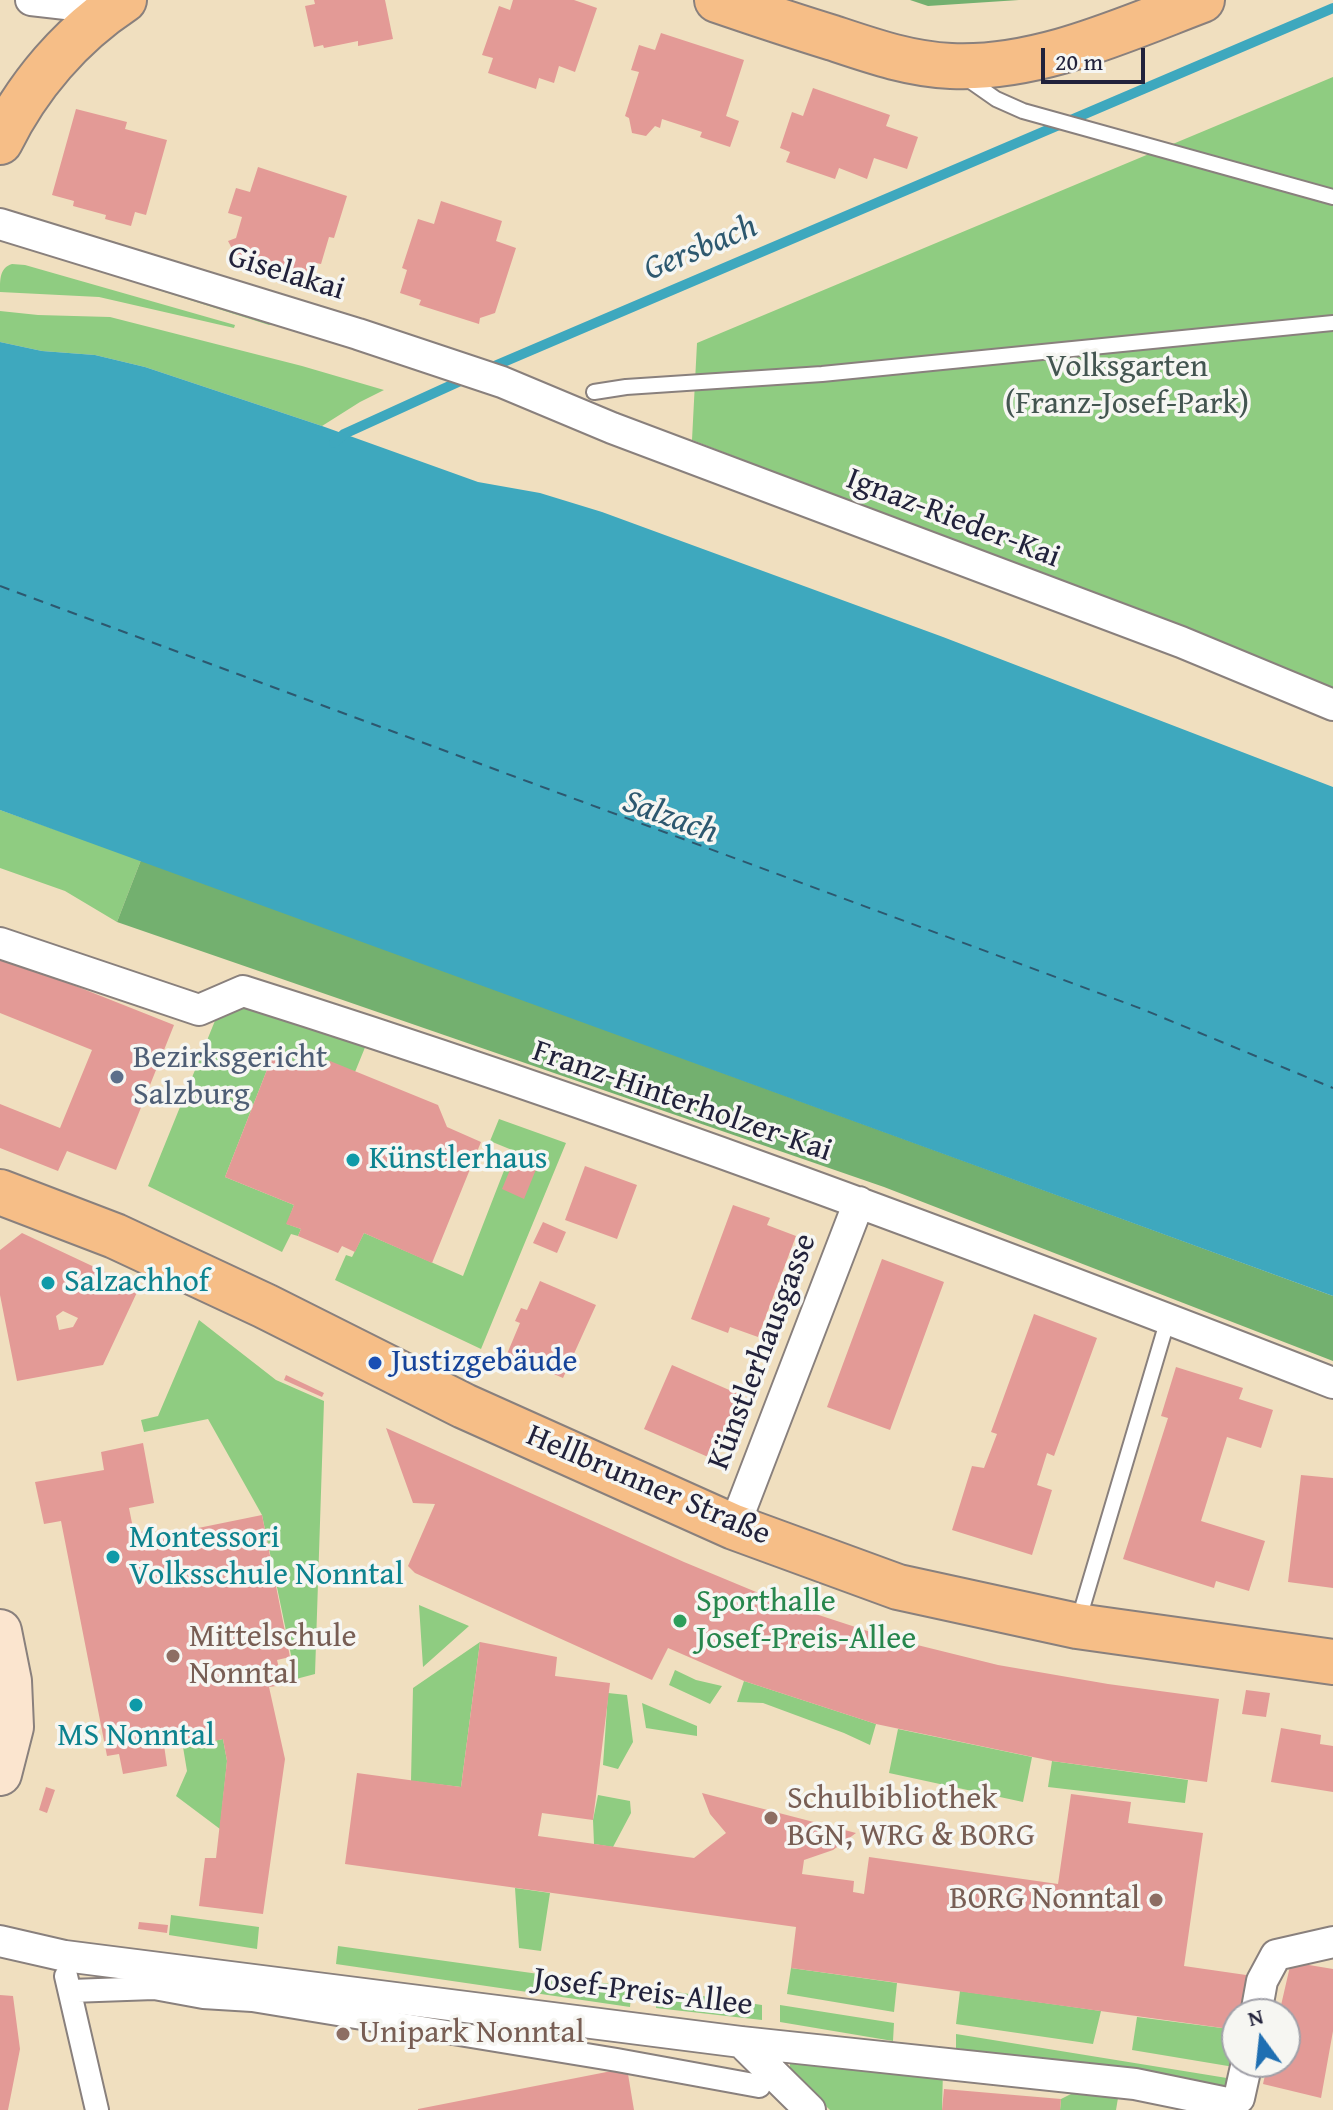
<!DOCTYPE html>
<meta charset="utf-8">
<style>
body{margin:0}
#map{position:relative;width:1333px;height:2110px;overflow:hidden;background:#f0dfbf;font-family:"Gentium Book Plus",serif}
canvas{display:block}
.north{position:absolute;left:1221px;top:1998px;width:80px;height:80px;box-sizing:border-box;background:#f6f6f2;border:2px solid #a1a1a9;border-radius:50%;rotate:345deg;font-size:22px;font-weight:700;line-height:32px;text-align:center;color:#22223b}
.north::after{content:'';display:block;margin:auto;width:28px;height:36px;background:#1f6fb2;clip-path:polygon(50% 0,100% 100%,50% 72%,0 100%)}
.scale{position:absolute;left:1041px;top:48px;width:104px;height:36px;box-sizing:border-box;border:4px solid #22223b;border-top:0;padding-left:10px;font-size:24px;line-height:28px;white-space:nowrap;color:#22223b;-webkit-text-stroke:6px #f6f6f2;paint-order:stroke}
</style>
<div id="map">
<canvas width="1333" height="2110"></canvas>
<div class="north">N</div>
<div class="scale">20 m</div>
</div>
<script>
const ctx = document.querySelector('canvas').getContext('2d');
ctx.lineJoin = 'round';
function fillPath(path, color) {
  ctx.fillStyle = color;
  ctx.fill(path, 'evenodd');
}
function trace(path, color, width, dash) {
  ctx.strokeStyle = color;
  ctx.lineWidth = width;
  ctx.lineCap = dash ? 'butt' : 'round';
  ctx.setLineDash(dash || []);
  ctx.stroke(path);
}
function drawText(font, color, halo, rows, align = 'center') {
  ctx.font = font + ' "Gentium Book Plus",serif';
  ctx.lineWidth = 7;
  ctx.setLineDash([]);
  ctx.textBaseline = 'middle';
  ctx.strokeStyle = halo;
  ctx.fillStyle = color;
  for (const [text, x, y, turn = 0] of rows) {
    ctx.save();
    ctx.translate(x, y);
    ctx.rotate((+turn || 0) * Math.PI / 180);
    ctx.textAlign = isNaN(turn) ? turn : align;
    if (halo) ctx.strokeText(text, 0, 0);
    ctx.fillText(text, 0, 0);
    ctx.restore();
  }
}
fillPath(new Path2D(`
 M1333,77V689L692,440L697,343Z
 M12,264L25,265L235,325L234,328L99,297L0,292C0,278 0,268 12,264Z
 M149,284L275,320L273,324L269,325L152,288Z
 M0,311L38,315L110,317L302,366L384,390L360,402L322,426L145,367L95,355L42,351L0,342Z
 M0,810L141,860L117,922L65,891L0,868Z
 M225,996L366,1045L355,1072L330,1062L307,1071L272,1057L225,1177L294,1205L287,1224L301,1229L298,1236L291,1234L282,1252L148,1186Z
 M499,1119L566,1143L481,1349L335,1280L346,1255L352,1257L364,1233L463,1276L512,1150L490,1141Z
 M199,1320L276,1380L324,1401L315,1674L296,1679L262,1515L208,1419L144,1432L141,1420L158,1416Z
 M419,1605L469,1626L423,1667Z
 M480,1642L461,1787L411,1781L413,1688Z
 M675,1670L696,1680L722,1686L710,1704L669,1685Z
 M744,1681L876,1724L870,1745L844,1733L763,1703L737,1702Z
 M608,1693L627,1695L633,1742L618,1769L603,1765Z
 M642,1703L697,1726V1736L646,1728Z
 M898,1729L1032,1757L1023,1802L889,1773Z
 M195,1738L198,1744L223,1739L227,1761L220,1829L176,1796L187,1771L182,1741Z
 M1052,1761L1188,1780L1185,1803L1048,1787Z
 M598,1795L630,1801L631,1813L613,1847L594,1844L593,1820Z
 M515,1888L550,1893L541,1951L519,1948Z
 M171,1915L259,1927L257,1949L169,1935Z
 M338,1946L632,1987L630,2007L336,1964Z
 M791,1968L897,1983L894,2012L787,1994Z
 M656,1989L762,2005V2020L656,2008Z
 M960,1991L1101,2011L1093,2044L956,2024Z
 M780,2005L894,2023L893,2041L780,2022Z
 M1137,2017L1237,2030L1234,2067L1132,2050Z
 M956,2034L1233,2079L1231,2090L956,2048Z
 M790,2055L943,2070L942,2110H830L790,2071Z
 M1085,2087L1110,2088L1118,2098L1116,2110H1060L1061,2099Z`), '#8fcc81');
fillPath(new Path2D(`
 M910,0H1019L928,6Z
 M141,860L1333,1296V1361L884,1187L117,922Z`), '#73b06f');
fillPath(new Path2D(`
 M0,342L42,351L95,355L145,367L322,426L478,482L540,493L602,512L943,637L1333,787V1296L0,810Z`), '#3ea8be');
trace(new Path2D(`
 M485,370L1333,8
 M334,443L344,434L467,378`), '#3ea8be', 10);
trace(new Path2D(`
 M0,586L1142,1009L1333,1088`), '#2d586f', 2, [10, 8]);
fillPath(new Path2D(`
 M314,0H385L393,39L358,46V41L324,48L323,45L314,47L305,6L315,4Z
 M513,0H574L597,8L575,72L559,66L554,83L539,78L536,89L488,73L493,58L482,55L499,6L510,10Z
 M661,33L744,60L726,116L739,121L730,147L700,137L702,132L662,119L660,128L655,126L646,136L632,133L629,118L625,116L639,72L631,70L639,45L655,50Z
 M813,88L890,115L886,126L918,137L907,169L874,158L867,179L839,168L835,179L786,162L790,152L780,148L792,112L803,116Z
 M76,109L127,122L125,129L167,140L146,215L135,212L131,226L105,219L106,215L73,206L74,201L52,195Z
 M258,167L347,196L334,238L329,237L321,264L316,263L312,275L244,254L237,258L228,241L236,238L242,217L228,213L236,188L250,192Z
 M441,201L502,221L496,241L516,248L495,313L480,318L479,324L419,305L421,300L400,293L407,270L402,268L418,219L434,224Z
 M0,956L174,1025L116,1170L67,1151L58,1171L0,1148V1104L60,1128L92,1050L0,1013Z
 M272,1057L307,1071L330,1061L438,1105L447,1127L481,1142L432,1263L364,1233L355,1252L342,1246L338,1253L298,1236L301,1229L286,1224L294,1205L225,1177Z
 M517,1153L539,1162L524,1199L502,1189Z
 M585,1166L637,1185L617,1239L565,1220Z
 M733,1205L770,1218L767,1225L796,1236L758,1337L730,1327L728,1333L691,1319Z
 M543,1222L566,1232L557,1253L533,1243Z
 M22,1233L139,1288L103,1365L17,1381L0,1295V1250ZM63,1311L78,1318L73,1327L59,1330L56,1316Z
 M882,1259L944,1282L890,1430L827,1407Z
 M540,1281L596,1305L563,1378L507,1354L520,1323L515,1321L521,1308L527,1310Z
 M1034,1314L1097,1338L1054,1456L1047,1453L1037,1485L1052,1490L1032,1555L952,1530L972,1466L984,1468L997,1434L991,1432Z
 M672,1365L743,1396L715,1460L644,1429Z
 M1176,1367L1243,1388L1239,1399L1273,1410L1261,1448L1227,1437L1201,1521L1265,1541L1249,1591L1216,1581L1214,1588L1123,1559L1168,1418L1161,1416Z
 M286,1375L324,1393L322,1397L284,1380Z
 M386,1428L684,1562L785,1604L889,1638L998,1665L1108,1684L1219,1699L1207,1782L1052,1761L876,1724L744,1681L668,1648L652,1680L415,1573L408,1566L435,1504L413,1503Z
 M143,1443L154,1503L129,1508L134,1533L153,1530L154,1537L262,1515L290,1657L277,1660L283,1685L269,1687L285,1759L263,1914L199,1906L205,1858H216L227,1761L223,1739L197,1745L195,1738L164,1745L167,1766L123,1774L119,1754L107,1756L61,1521L44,1524L35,1482L104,1470L101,1452Z
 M1301,1475L1333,1478V1588L1288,1582Z
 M480,1642L557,1657L555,1676L610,1683L593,1820L542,1813L538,1836L694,1858L726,1833L710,1814L702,1793L856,1833L833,1850L804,1860L802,1874L854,1881L853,1892L864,1894L869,1857L1058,1884L1071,1794L1131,1802L1128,1823L1203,1833L1184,1966L1253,1976L1248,2014H1237V2030L791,1968L796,1927L345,1864L357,1773L461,1787Z
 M1246,1690L1270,1693L1266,1717L1242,1714Z
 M1281,1728L1321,1735L1320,1744L1333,1746V1792L1271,1782Z
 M46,1787L55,1790L47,1813L39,1810Z
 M139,1922L168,1925L167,1933L138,1929Z
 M1291,1962L1333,1969V2031L1321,2098L1263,2084L1268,2062H1285V2014H1279Z
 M0,1995L13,1996L20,2049L8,2110H0Z
 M627,2068L634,2110H418V2109Z
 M944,2089L1061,2099L1060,2110H942Z`), '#e39a96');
const service = new Path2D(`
 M966,78L996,99L1023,111L1333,197
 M594,392L626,387L822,374L1333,323
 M1078,1622L1168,1319`);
const pedestrian = new Path2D(`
 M66,1976L97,2110
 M71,1991L154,1988L203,1997L252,2000L617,2060L759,2086`);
const minor = new Path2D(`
 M31,0L66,4L112,0
 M0,224L358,334L502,382L612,428L1181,642L1333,705
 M0,943L199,1010L243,991C611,1107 973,1243 1333,1383
 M734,1527L859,1202
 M0,1941L65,1956L741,2042L1135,2084L1227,2103L1239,2098L1247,2062
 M1256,2014L1262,1981L1276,1955L1333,1942
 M741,2042L810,2110`);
const secondary = new Path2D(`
 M0,1631L10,1681L12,1727L0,1774`);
const primary = new Path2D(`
 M717,0C755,13 794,26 833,38C872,51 909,64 951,66C1037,70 1123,30 1202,0
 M0,142C28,85 71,35 124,0
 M0,1192L115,1236L265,1306L464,1406L734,1527L898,1587L1077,1626L1333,1662`);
trace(service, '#89807d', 18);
trace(pedestrian, '#89807d', 26);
trace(minor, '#89807d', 34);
trace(secondary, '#89807d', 46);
trace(primary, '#89807d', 48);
trace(service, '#fff', 14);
trace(pedestrian, '#fff', 22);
trace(minor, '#fff', 30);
trace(secondary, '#fbe5cf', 42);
trace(primary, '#f6be87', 44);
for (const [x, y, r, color] of [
 [117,1077,8,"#5c6f8a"],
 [353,1160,8,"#0f9aa8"],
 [48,1283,8,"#0f9aa8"],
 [375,1363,8,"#1a4fb4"],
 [113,1557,8,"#0f9aa8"],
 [680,1621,8,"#2e9e5b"],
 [173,1656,8,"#8d6e63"],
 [136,1705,8,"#0f9aa8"],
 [771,1818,8,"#8d6e63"],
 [1156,1900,8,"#8d6e63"],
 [343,2034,8,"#8d6e63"]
]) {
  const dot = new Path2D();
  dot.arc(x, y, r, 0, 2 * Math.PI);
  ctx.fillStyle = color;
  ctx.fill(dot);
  trace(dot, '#f6f6f2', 3);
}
drawText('32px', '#22223b', '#f6f6f2', [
 ["Giselakai",286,274,17],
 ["Ignaz-Rieder-Kai",953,519,21],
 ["Franz-Hinterholzer-Kai",682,1102,19],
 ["Künstlerhausgasse",763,1352,-69],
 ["Hellbrunner Straße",648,1486,23],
 ["Josef-Preis-Allee",643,1993,7]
]);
drawText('32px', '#435550', '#f6f6f2', [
 ["Volksgarten",1127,368],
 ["(Franz-Josef-Park)",1127,405]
]);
drawText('32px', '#4e5e75', '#f6f6f2', [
 ["Bezirksgericht",133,1059],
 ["Salzburg",133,1096]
], 'left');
drawText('32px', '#0d838f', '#f6f6f2', [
 ["Künstlerhaus",369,1160],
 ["Salzachhof",64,1283],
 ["Montessori",129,1539],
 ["Volksschule Nonntal",129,1576],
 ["MS Nonntal",136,1737,"center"]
], 'left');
drawText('32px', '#164399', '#f6f6f2', [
 ["Justizgebäude",391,1363]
], 'left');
drawText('32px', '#27864d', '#f6f6f2', [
 ["Sporthalle",696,1603],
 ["Josef-Preis-Allee",696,1640]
], 'left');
drawText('32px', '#785e54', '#f6f6f2', [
 ["Mittelschule",189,1638],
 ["Nonntal",189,1675],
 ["Schulbibliothek",787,1800],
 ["BGN, WRG & BORG",787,1837],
 ["BORG Nonntal",1140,1900,"right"],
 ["Unipark Nonntal",359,2034]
], 'left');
drawText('italic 34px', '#2d586f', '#f6f6f2', [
 ["Gersbach",701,249,-23],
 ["Salzach",670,818,20]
]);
</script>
